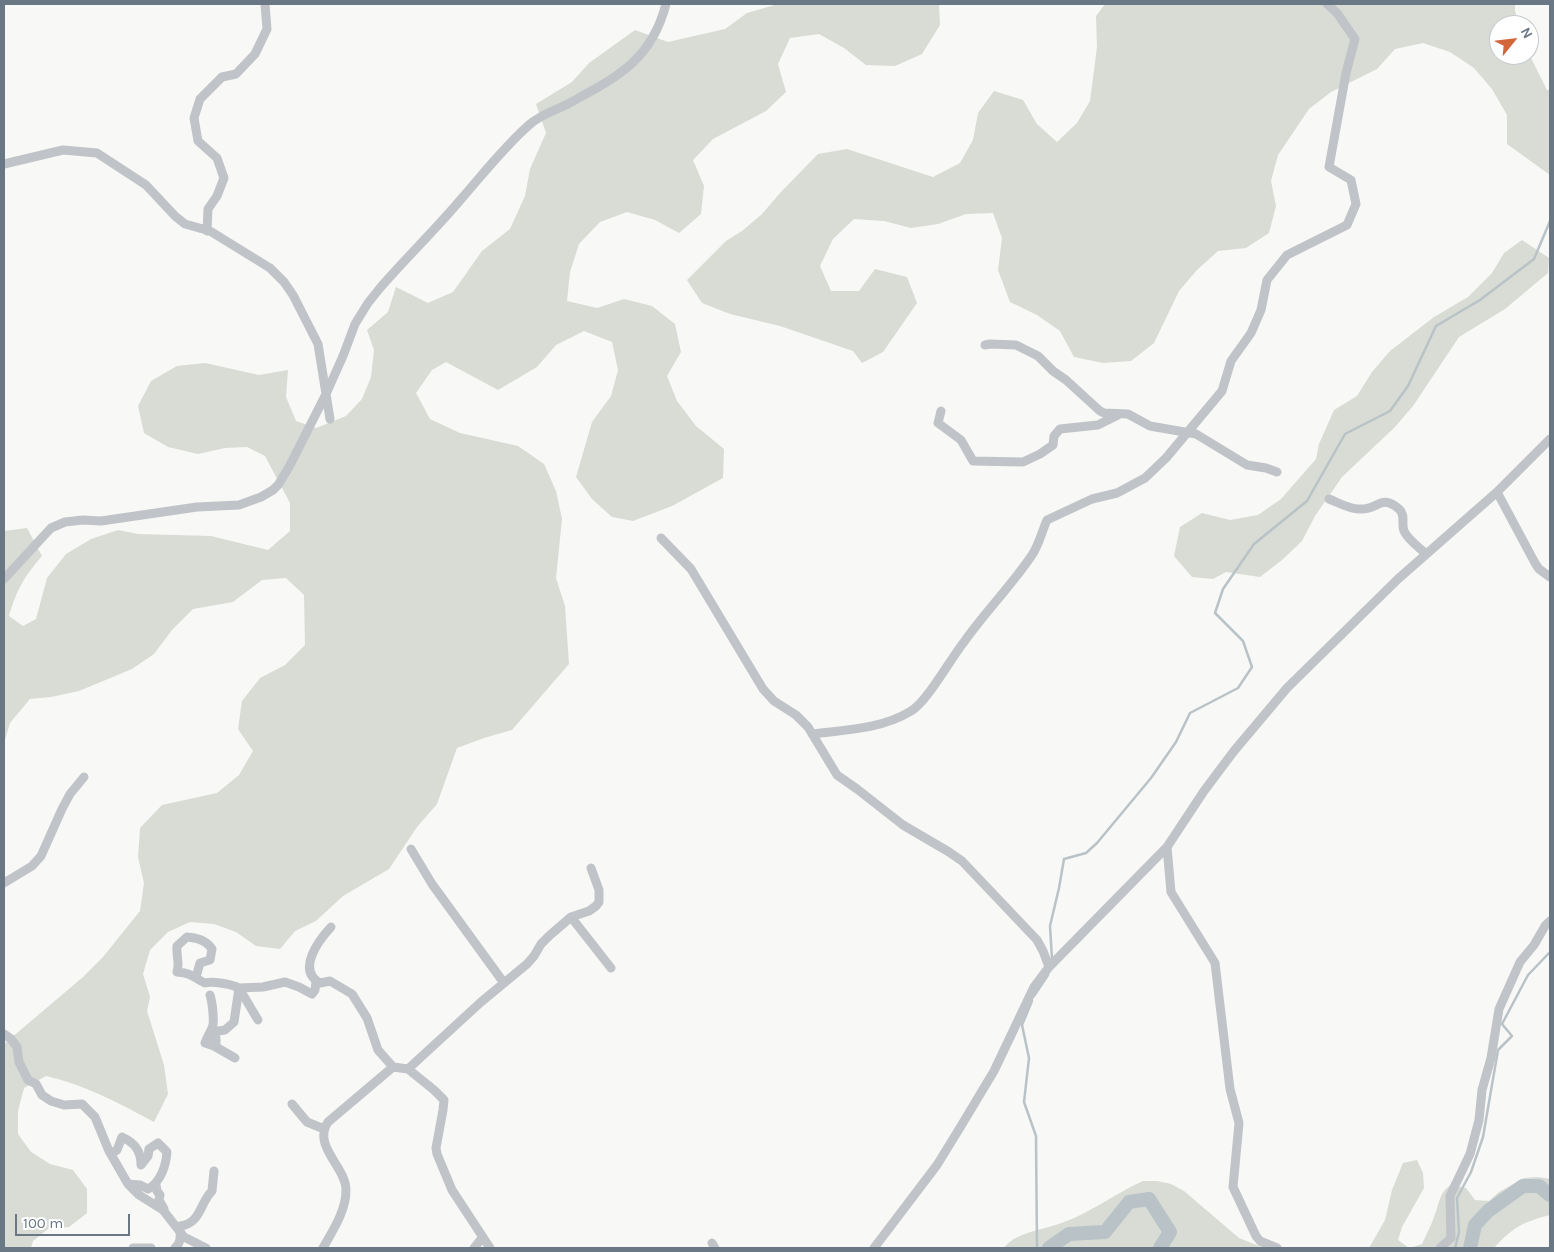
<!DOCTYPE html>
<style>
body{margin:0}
#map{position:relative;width:1554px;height:1252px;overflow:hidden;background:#f8f8f6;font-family:Karla,sans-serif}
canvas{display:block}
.frame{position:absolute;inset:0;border:5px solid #6a7784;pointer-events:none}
.north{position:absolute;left:1489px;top:15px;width:50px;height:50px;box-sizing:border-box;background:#fff;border:1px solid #c3c9ce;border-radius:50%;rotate:61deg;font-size:14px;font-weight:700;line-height:20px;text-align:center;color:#6a7784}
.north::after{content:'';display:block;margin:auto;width:18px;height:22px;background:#d3653b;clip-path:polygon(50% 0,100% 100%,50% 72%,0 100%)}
.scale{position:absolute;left:15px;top:1214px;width:115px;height:22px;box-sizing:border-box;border:2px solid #6a7784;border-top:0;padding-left:6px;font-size:15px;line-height:18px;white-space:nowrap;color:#6a7784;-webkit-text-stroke:4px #fff;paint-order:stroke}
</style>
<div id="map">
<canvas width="1554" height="1252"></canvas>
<div class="frame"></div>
<div class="north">N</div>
<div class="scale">100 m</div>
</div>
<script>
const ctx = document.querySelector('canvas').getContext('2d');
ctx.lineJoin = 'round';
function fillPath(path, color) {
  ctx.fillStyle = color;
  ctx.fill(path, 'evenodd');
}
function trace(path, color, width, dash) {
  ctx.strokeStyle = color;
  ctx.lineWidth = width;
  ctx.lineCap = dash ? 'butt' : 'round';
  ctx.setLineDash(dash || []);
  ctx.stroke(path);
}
fillPath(new Path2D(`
 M778,4H939L940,25L922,54L895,66L866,65L844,48L819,34L790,38L778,64L786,92L766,111L713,139L693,160L704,186L701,214L679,233L655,220L627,212L600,222L579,244L570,272L567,301L597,308L624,299L652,306L675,324L681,352L667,376L677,401L696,426L724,449L723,478L672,506L633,521L612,517L592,499L576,477L592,422L611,396L618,370L612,342L584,331L556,345L537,367L498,390L446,362L432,370L416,393L430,419L460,433L518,446L544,464L556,491L562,519L556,578L565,606L569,664L512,730L484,738L457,748L437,804L417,827L389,869L343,896L316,921L295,931L280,949L256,946L236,932L214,924L190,922L168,932L150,950L143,974L150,997L147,1011L164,1065L168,1094L154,1122C119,1103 85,1085 46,1076L24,1088L18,1111V1134L31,1152L50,1164L73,1170L87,1189V1213L69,1227L48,1229L33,1241L31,1248H4V1044L83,977L103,957L140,911L144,883L138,857L140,828L162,805L217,793L239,775L253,751L238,729L242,701L260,678L285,665L305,645L304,595L286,578L262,580L233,602L193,609L172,630L154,654L132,669L79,691L51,697L30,699L10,723L4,743V531L27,528L42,556C24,577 17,589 9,616L23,626L36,619L47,578L66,554L91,539L118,530L138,534L211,536L268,550L290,531V503L265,456L247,447L225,448L198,454L168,447L144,433L138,406L151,381L177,366L205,363L259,375L288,370L286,397L296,421L316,428L346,416L362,399L371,377L374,350L367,330L388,312L396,287L428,303L453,292L482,251L510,229L525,196L530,169L546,133L536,104L572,82L589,63L635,30L668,42L725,29L747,13Z
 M1105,4H1515V11L1519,25H1499V55L1529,54L1547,90H1550V175L1507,144V115L1492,89L1474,68L1450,52L1423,43L1395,49L1377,69L1331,92L1309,109L1278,155L1271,181L1276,206L1269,233L1246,248L1218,251L1197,270L1179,291L1154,343L1131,361L1103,363L1074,357L1060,331L1037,315L1010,302L998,270L1002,238L993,213L966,214L938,224L911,228L884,221L854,219L833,239L820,266L831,291H859L875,269L907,277L917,303L883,352L862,363L853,351L780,326L730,314L702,303L687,280L726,241L742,231L762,214L780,193L818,154L847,149L933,177L960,163L973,140L978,113L994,91L1023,100L1037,124L1057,142L1077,123L1090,101L1097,47L1096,16Z
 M1522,240L1549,258L1548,273L1505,309L1459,337L1413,406L1395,427L1342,477L1315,516L1302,541L1282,560L1260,577L1226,572L1213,579L1192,577L1174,556L1180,527L1202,513L1230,520L1258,515L1281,499L1316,459L1319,444L1334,410L1357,396L1372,372L1390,351L1434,317L1468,297L1492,273L1504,253Z
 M1417,1160L1423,1173L1424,1188L1402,1227L1398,1240L1409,1248H1369L1385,1220L1392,1190L1403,1163Z
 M1538,1177L1550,1179V1215C1523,1222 1513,1227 1494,1248H1410L1422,1244C1426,1235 1431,1226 1434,1217C1439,1205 1439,1192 1451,1185L1466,1188L1475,1200L1489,1201L1499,1192L1524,1178Z
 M1143,1181H1157L1171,1184L1184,1191L1239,1238L1264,1248H1004C1014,1234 1036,1231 1052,1226C1085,1217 1112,1195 1143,1181Z`), '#d8dcd5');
trace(new Path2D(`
 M1052,959L1050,926L1059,888L1064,859L1086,853L1097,843L1151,778L1176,742L1190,713L1238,688L1252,667L1243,641L1215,613L1223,589L1254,544L1307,501L1345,434L1390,411L1408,386L1436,326L1480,300L1534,259L1550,221
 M1034,996L1048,975
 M1032,1001L1022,1025L1029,1058L1024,1102L1036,1136L1037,1248
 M1455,1248L1459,1232L1457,1198L1471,1172L1483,1137L1498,1050L1512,1036L1502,1024L1528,975L1550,952`), '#b9c3c7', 2.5);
trace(new Path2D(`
 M1049,1248L1069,1234L1105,1232L1129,1202L1149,1199L1170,1232L1160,1248
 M1470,1248L1475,1225L1488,1211L1523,1186H1539L1550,1195`), '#b9c3c7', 14);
trace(new Path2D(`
 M4,164L63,150L97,153L146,185L175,216L185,224L210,231L270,268L284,282L293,295L318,344L330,419
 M207,231L208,209L217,196L224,178L217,158L198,141L194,118L200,99L222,77L236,74L255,54L267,29L265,4
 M985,345L990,344L1016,345L1038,356L1053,371L1066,380L1100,411L1104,413L1128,414L1150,426L1196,434L1247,465L1266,468L1277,472
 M941,411L938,423L961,440L973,461L1023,462L1040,454L1053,445L1054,436L1060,429L1098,425L1118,415
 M1497,492L1535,563L1539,569L1550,577
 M1329,499C1339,503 1349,509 1359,509C1378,511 1380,493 1399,509C1406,515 1401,524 1404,531C1408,540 1420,548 1426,554
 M661,538L691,569L763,689L774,701L796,715L808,727L837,775L857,789L903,825L949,852L962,861L1037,940L1043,951L1049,967
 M4,579L51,528L65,522L83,520L101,521L197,507L239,505L261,497L273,490L278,485L289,467L326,394L343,356L355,324L368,303L380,288C407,257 436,229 462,198C484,173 504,147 529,125C540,115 553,111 566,105C615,78 651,62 666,4
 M812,734C845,730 882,729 911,711C927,702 951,658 964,642C985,612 1012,585 1032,555C1039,545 1042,531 1047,520L1092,499L1117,493L1145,478L1166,458L1222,391L1231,361L1251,333L1261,310L1267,280L1287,255L1347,225L1356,204L1351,180L1329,167L1346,73L1355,39L1337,13L1327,4
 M1167,847L1171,892L1215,963L1230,1089L1239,1123L1233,1187L1256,1236L1260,1241L1277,1248
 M411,849L432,884L504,983
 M4,883L32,866L41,856L62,809L70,794L84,777
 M571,917L611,968
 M331,927C319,940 296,970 320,983L330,981L352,994L367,1018L378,1050L393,1067
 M196,977L200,963L210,960L212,949C206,940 197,938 187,937L177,946C176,955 180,964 177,972C192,973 192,977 205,983C213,981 231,984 239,988L258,1020
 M210,995C212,1001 215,1022 212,1028C210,1033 207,1037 205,1043L214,1046L235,1058
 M4,1034L11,1039L17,1047L19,1062L28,1080L36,1084L42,1095L51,1101L64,1105L82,1104L95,1117L109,1151L128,1184L139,1195L163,1210L184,1237L206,1248
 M216,1047V1038L212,1032L225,1030L234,1022L239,988L263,987L285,982L299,987L312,994L315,990L316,981
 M408,1069L481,1002L527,964L534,956L541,944L549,936L571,917L589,911L596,906L599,902V890L591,868
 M292,1104L307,1122L324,1129
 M111,1154L117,1150L122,1137C135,1143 141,1151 141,1165L148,1156L149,1149L158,1143L167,1152C166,1165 161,1182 148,1189L140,1185L128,1184
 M156,1185L157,1191L160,1195L159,1200L164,1209
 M712,1243L715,1248
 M133,1248H151
 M175,1248C182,1242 180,1234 180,1226C201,1224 200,1202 212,1191L214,1171
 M323,1248C333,1230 346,1211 346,1190C346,1167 312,1146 328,1122L393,1067L408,1069L434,1090L444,1100L443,1110L436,1148L437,1154L452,1190L490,1248
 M474,1248L482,1238
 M874,1248L937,1165L961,1126L994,1071L1034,987L1049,967L1167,847L1204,791L1234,751L1287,688L1398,579L1497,492L1550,439
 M1440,1248L1451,1238L1450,1196L1470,1154L1479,1120L1482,1090L1491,1058L1499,1009L1520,962L1534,945L1545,926L1550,921`), '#c0c3c7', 9);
</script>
